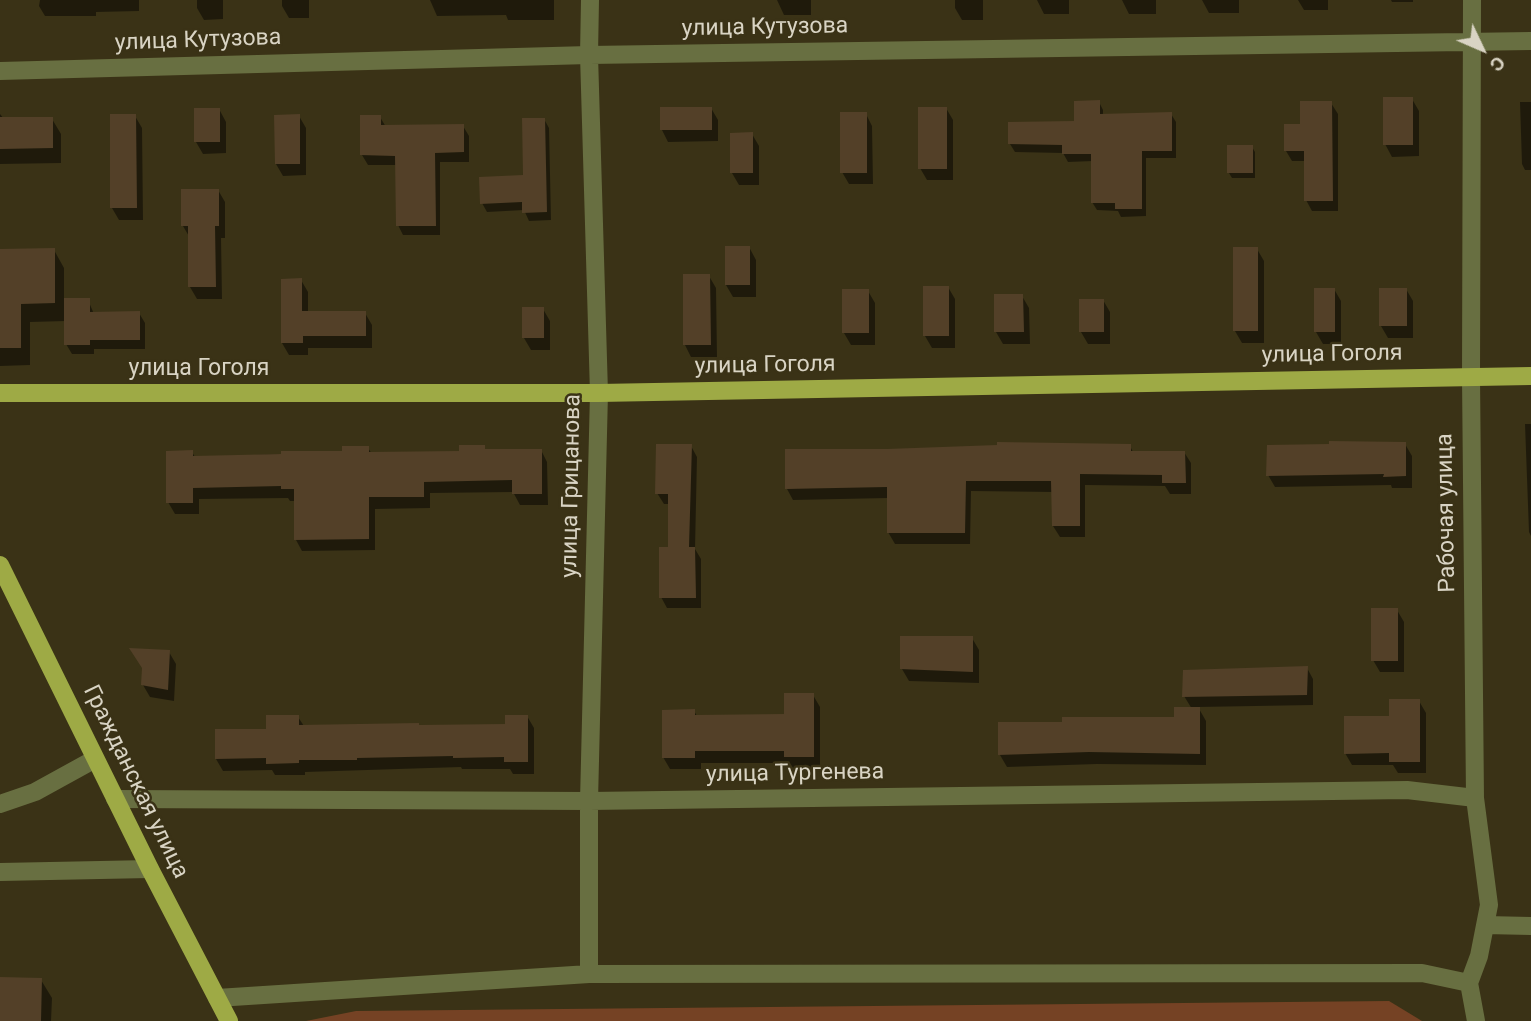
<!DOCTYPE html>
<meta charset="utf-8">
<style>
body{margin:0}
#map{position:relative;width:1531px;height:1021px;overflow:hidden;background:#3a3216;font-family:Roboto,sans-serif}
canvas{display:block}
.north{position:absolute;left:1447px;top:14px;width:70px;height:70px;-webkit-text-stroke:5px #3a3216;paint-order:stroke;rotate:134deg;font-size:19px;font-weight:700;line-height:28px;text-align:center;color:#d9d4c4}
.north::after{content:'';display:block;margin:auto;width:24px;height:32px;background:#d9d4c4;clip-path:polygon(50% 0,100% 100%,50% 72%,0 100%)}
</style>
<div id="map">
<canvas width="1531" height="1021"></canvas>
<div class="north">С</div>
</div>
<script>
const ctx = document.querySelector('canvas').getContext('2d');
ctx.lineJoin = 'round';
function fillPath(path, color) {
  ctx.fillStyle = color;
  ctx.fill(path, 'evenodd');
}
function trace(path, color, width, dash) {
  ctx.strokeStyle = color;
  ctx.lineWidth = width;
  ctx.lineCap = dash ? 'butt' : 'round';
  ctx.setLineDash(dash || []);
  ctx.stroke(path);
}
function drawText(font, color, halo, rows, align = 'center') {
  ctx.font = font + ' Roboto,sans-serif';
  ctx.lineWidth = 5;
  ctx.setLineDash([]);
  ctx.textBaseline = 'middle';
  ctx.strokeStyle = halo;
  ctx.fillStyle = color;
  for (const [text, x, y, turn = 0] of rows) {
    ctx.save();
    ctx.translate(x, y);
    ctx.rotate((+turn || 0) * Math.PI / 180);
    ctx.textAlign = isNaN(turn) ? turn : align;
    if (halo) ctx.strokeText(text, 0, 0);
    ctx.fillText(text, 0, 0);
    ctx.restore();
  }
}
fillPath(new Path2D(`
 M1389,1001L1422,1021H306L356,1011Z`), '#754224');
fillPath(new Path2D(`
 M40,0H139V11L96,12V16H45L39,6Z
 M197,0H223V19L204,20L197,8Z
 M282,0H309V18H289L282,6Z
 M430,0H554V20H508L506,15L437,16Z
 M777,0H811V15H784Z
 M955,0H983V20H962L955,8Z
 M1037,0H1069V14H1044Z
 M1122,0H1156V14H1129Z
 M1202,0H1239V13H1209Z
 M1298,0H1328V10H1304Z
 M1391,0H1413V2H1392Z
 M1412,99L1419,111V156L1392,157L1385,144Z
 M1099,102L1103,110V116L1171,114L1176,122V158H1146V216L1121,217L1118,211L1097,210L1092,202L1093,161L1068,162L1063,153L1015,152L1010,144L1076,123Z
 M1520,102H1531V170H1525L1522,164Z
 M1331,103L1338,114V211H1312L1306,200V161H1292L1286,151Z
 M711,108L718,120V141L668,142L662,130V109Z
 M946,108L953,120V180H927L920,168Z
 M219,109L226,122V153L203,154L196,142Z
 M0,114L4,119H52L61,134V163L0,164Z
 M866,114L872,126L873,184H849L842,172Z
 M135,116L142,128L143,220H119L112,208Z
 M299,116L306,128V175L283,176L276,164Z
 M380,117L386,127L463,126L469,136V162H440V235H403L398,225L397,165H368L362,155Z
 M544,119L549,128L551,220L529,221L524,210L487,212L482,203L525,177Z
 M752,134L759,146V185H739L732,173Z
 M1252,147L1255,152V178H1232L1229,173Z
 M218,190L225,202V238H221L222,299H197L190,287V238L183,226Z
 M749,247L756,260V297H733L726,285Z
 M1257,249L1264,261V343H1242L1235,331Z
 M0,250H54L64,268V300H88L94,314L139,313L145,323V349H94V354H72L66,344V321L30,322V365L0,366Z
 M709,276L716,288L717,357H691L685,345Z
 M301,280L308,292V313H365L372,325V348H308V355H289L282,343Z
 M948,287L955,299V348H932L925,336Z
 M1334,289L1341,301V344H1323L1316,332Z
 M1406,289L1413,301V338H1388L1381,326Z
 M868,291L875,303V345H851L844,333Z
 M1022,296L1029,308L1030,344H1003L996,332Z
 M1103,300L1110,312V344H1088L1081,332Z
 M543,309L550,321V350H531L524,338Z
 M1525,424H1531V536L1529,532Z
 M1405,444L1412,456V488H1392L1391,485L1275,487L1268,475Z
 M691,446L697,457L695,549L701,559V608H667L661,597L670,548V504H664L657,493Z
 M1130,446L1133,452H1184L1191,463V494H1170L1165,486L1085,485V537H1060L1053,526V492L971,491L970,544H895L888,532V498L793,500L787,489Z
 M368,448L372,454L541,450L547,462L548,505H520L513,492L430,493V508L375,509V550L302,551L296,540V501H290L288,498L199,499V514H175L168,502L192,452L195,457L344,452Z
 M1397,610L1404,622V672H1380L1373,660Z
 M972,638L979,650V683L909,681L902,669Z
 M169,652L176,664L174,701L150,697L143,685Z
 M1307,668L1313,679V705L1198,707L1206,721V765L1097,764L1007,767L1000,755L999,724H1064L1176,718L1192,709L1184,696Z
 M813,695L820,707V768H793L790,763H701V769H670L663,757L694,711L697,716H786Z
 M1419,701L1426,713V773H1398L1393,765H1352L1345,753L1391,718Z
 M527,716L534,728V774H513L510,769H462L461,767L305,772V775H275L272,770L223,771L216,759L298,717L304,726L419,727L506,725Z
 M0,979L41,980L52,998L51,1021H0Z`), '#0007');
fillPath(new Path2D(`
 M1383,97H1413V145H1383Z
 M1100,100V114L1172,112V151H1142V209H1115V203H1091V154H1062V145L1008,144V122L1074,121V101Z
 M1300,101H1332L1333,201H1304V151H1284V124H1300Z
 M660,107H712V130H660Z
 M918,107H947V169H918Z
 M194,108H220V142H194Z
 M840,112H867V173H840Z
 M110,114H136L137,208H110Z
 M300,114V164H275L274,115Z
 M360,115H381V125L464,124V152L435,153L436,226H396L395,156L360,155Z
 M0,117H53V148L0,149Z
 M522,118H545L547,212L522,213V202L480,204L479,177L523,175Z
 M753,132V173H730V133Z
 M1227,145H1253V173H1227Z
 M181,189H219V226H215L216,287H188V226H181Z
 M725,246H750V285H725Z
 M1233,247H1258V331H1233Z
 M55,248V303L21,304V348H0V249Z
 M683,274H710L711,345H683Z
 M302,278V311H366V336H303V343H281V279Z
 M923,286H949V336H923Z
 M1314,288H1335V332H1314Z
 M1379,288H1407V326H1379Z
 M842,289H869V333H842Z
 M994,294H1023L1024,332H994Z
 M64,298H90V312L140,311V340H90V345H64Z
 M1079,299H1104V332H1079Z
 M522,307H544V338H522Z
 M1329,441L1406,442V476L1383,477L1384,474L1266,476L1267,445L1329,444Z
 M997,442L1131,444V451H1185L1186,483H1162V475L1080,474V526H1052L1051,481H966L965,533H887V487L785,489V449H887L997,445Z
 M656,444H692L689,547H695L696,598H659V547H668V494H655Z
 M459,445H485V449H542V494H512V480L424,482V497H369V539L294,540V489H281V486L193,488V503H166V451L193,450V456L281,454V451H342V446H369V452L459,451Z
 M1371,608H1398V661H1371Z
 M900,636H973V672L900,669Z
 M129,648L170,650L168,690L141,685L142,668Z
 M1308,666L1307,695L1182,697L1183,670Z
 M784,693H814V757H784V751H695V758H662V710L695,709V715L784,714Z
 M1389,699H1420V762H1389V753L1344,754V716H1389Z
 M1174,707H1200V754L1089,752L998,755V722H1062V717H1174Z
 M266,715H299V725L419,723V725L505,724V715H528V762H504V757L453,758V756L357,758V760H299V763L266,764V758L215,759V729H266Z
 M0,977L42,978L41,1021H0Z`), '#534028');
trace(new Path2D(`
 M1472,0L1471,377L1475,798L1489,905L1479,956L1469,983L1476,1021
 M0,71L589,55L1531,41
 M115,799L589,801L1407,790L1475,798
 M0,804L35,792L95,759
 M0,872L150,869
 M1485,925L1531,926
 M589,974V801L599,393L589,55L590,0
 M217,998L589,974L1422,973L1469,983`), '#686f41', 18);
trace(new Path2D(`
 M0,393H599L1531,376
 M0,565L150,869L229,1021`), '#9eaa45', 18);
drawText('23px', '#d9d4c4', '#3a3216', [
 ["улица Кутузова",765,28,-1],
 ["улица Кутузова",198,41,-2],
 ["улица Гоголя",1332,355,-1],
 ["улица Гоголя",765,366,-1],
 ["улица Гоголя",199,369],
 ["улица Грицанова",572,486,-89],
 ["Рабочая улица",1447,513,-91],
 ["улица Тургенева",795,774,-1],
 ["Гражданская улица",135,782,64]
]);
</script>
